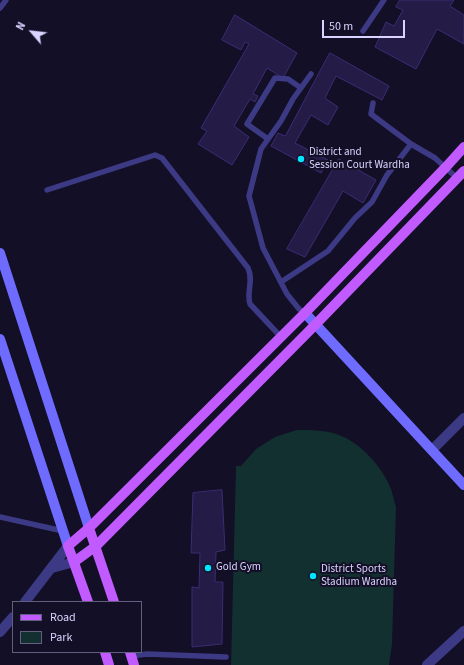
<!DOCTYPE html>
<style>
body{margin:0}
#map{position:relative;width:464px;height:665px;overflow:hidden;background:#130f26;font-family:"Source Sans 3",sans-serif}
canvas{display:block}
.legend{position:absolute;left:12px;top:601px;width:130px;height:52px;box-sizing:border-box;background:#130f26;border:1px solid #625e7d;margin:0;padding:5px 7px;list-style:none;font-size:12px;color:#d9d4ff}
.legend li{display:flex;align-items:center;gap:8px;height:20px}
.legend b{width:20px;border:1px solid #625e7d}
.north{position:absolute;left:12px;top:12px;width:40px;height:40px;-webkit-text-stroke:3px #130f26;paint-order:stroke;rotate:298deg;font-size:11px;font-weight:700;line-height:16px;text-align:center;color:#d9d4ff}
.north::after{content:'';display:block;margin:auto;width:14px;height:18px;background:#d9d4ff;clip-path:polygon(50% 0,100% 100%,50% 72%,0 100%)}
.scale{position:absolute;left:322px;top:20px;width:83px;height:18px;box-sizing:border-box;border:2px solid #d9d4ff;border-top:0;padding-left:5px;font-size:12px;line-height:14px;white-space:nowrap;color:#d9d4ff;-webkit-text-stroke:3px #130f26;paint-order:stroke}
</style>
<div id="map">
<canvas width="464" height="665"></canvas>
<ul class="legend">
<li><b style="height:5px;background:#c25bff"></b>Road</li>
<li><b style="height:11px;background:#12302f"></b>Park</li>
</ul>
<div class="north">N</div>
<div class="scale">50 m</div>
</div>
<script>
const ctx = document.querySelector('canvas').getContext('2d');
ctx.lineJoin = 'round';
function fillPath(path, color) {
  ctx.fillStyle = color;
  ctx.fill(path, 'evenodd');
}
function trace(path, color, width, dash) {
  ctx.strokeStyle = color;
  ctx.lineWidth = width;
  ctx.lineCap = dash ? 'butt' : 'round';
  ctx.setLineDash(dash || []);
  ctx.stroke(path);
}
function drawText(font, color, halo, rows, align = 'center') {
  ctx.font = font + ' "Source Sans 3",sans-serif';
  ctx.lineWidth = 4;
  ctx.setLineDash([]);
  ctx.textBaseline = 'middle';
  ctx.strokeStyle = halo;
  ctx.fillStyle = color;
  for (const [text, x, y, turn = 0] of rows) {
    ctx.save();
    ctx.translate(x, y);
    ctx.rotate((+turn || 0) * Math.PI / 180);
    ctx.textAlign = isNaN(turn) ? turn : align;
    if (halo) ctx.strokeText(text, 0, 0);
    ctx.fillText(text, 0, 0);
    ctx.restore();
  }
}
fillPath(new Path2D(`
 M297,430C311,430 326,430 339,435C361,443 383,468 391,489C393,495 394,501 396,507L392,644L389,665H231L236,466H241L256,449L275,437Z`), '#12302f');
const building = new Path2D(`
 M400,0H454L450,6L464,15V44L437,29L416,69L375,47L386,22L394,26L403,10L396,7Z
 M235,15L297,53L283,78L267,68L253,94L258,96L255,102L250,99L234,126L249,137L232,165L198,144L207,131L201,128L249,44L245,42L241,50L222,40Z
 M330,53L389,86L382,100L336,76L325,98L338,107L328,125L311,115L295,143L328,160L321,173L271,146L278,133L285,136Z
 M339,159L376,180L363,203L343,191L305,257L287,249Z
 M222,490L225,550L216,552L215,582H223L222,644L192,647V587L199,588L200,553H191L193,493Z`);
fillPath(building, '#241b47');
trace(building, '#3b2d73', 1);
trace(new Path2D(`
 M0,8L6,0
 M363,31L384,0
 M373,103L371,114L411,144
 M268,139L247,124L275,78L288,79L301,88
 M47,190L155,155L162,158L248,268C254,281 246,292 250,304L281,337
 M281,282L328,251L355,218L372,202L387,175L411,144L435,158L457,178
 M305,313L299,309L287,294L263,248L249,196L261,149L281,121L293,99L311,74
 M0,517L63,531
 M131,656L147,654L226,657`), '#3d3a85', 5.5);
trace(new Path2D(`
 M432,450L464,418
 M52,568L74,562
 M25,602L68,546
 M0,632L13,617
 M427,665L464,631`), '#3d3a85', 10);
trace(new Path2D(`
 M0,253L89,528
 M305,313L464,485
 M0,339L68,546`), '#6f6bff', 10);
trace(new Path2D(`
 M89,528L114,602
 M74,562L96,546L315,325L464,171
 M88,602L68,546L89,528L305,313L446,167L464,147
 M105,652L109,665
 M130,652L134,665`), '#c25bff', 10);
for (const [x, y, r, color] of [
 [301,159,4,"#00e5ff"],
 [208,568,4,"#00e5ff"],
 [313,576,4,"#00e5ff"]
]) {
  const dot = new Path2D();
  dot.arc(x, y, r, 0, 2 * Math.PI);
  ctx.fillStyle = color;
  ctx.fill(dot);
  trace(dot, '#130f26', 1.5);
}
drawText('11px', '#d9d4ff', '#130f26', [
 ["District and",309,153],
 ["Session Court Wardha",309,166],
 ["Gold Gym",216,568],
 ["District Sports",321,570],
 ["Stadium Wardha",321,583]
], 'left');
</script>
